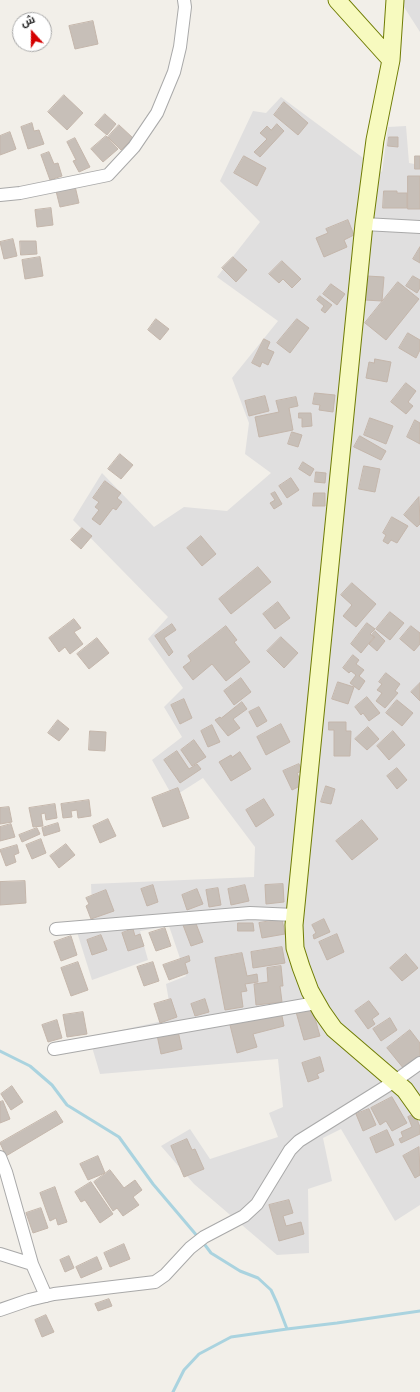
<!DOCTYPE html>
<meta charset="utf-8">
<style>
body{margin:0}
#map{position:relative;width:420px;height:1392px;overflow:hidden;background:#f2efe9;font-family:Overpass,Cairo,sans-serif}
canvas{display:block}
.north{position:absolute;left:12px;top:12px;width:40px;height:40px;box-sizing:border-box;background:#fff;border:1px solid #a7a7a7;border-radius:50%;rotate:339deg;font-size:11px;font-weight:700;line-height:16px;text-align:center;color:#222}
.north::after{content:'';display:block;margin:auto;width:14px;height:18px;background:#d40000;clip-path:polygon(50% 0,100% 100%,50% 72%,0 100%)}
</style>
<div id="map">
<canvas width="420" height="1392"></canvas>
<div class="north">ش</div>
</div>
<script>
const ctx = document.querySelector('canvas').getContext('2d');
ctx.lineJoin = 'round';
function fillPath(path, color) {
  ctx.fillStyle = color;
  ctx.fill(path, 'evenodd');
}
function trace(path, color, width, dash) {
  ctx.strokeStyle = color;
  ctx.lineWidth = width;
  ctx.lineCap = dash ? 'butt' : 'round';
  ctx.setLineDash(dash || []);
  ctx.stroke(path);
}
fillPath(new Path2D(`
 M401,0H420V32L404,7Z
 M281,97L382,172L388,127L406,126L409,163L420,165V1205L395,1221L341,1129L323,1138L332,1181L308,1189L309,1253L277,1255L194,1184L161,1146L190,1129L210,1159L278,1137L269,1113L283,1107L278,1059L100,1074L89,1037L172,1019L166,984L186,976L169,926L140,931L148,960L92,980L77,932L93,930L91,884L254,877L255,847L203,778L173,797L152,760L182,737L164,707L183,688L148,639L168,617L73,520L102,473L154,527L184,507L227,511L271,473L245,454L249,423L232,378L278,321L217,277L260,222L220,181L253,111L266,113Z`), '#e0dfdf');
trace(new Path2D(`
 M0,1051L30,1066L52,1085L67,1105L119,1137L153,1184L198,1237
 M202,1241L211,1253L240,1271L258,1278L271,1290L277,1303L287,1329
 M173,1392L184,1370L199,1354L231,1337L287,1329L337,1323L420,1311`), '#aad3df', 3);
const building = new Path2D(`
 M93,21L98,44L75,49L69,26Z
 M64,95L83,113L67,130L48,112Z
 M284,102L308,123L298,135L274,115Z
 M105,114L116,124L107,135L95,125Z
 M32,123L34,131L39,130L44,144L28,149L21,127Z
 M277,124L284,131L260,157L254,152L267,139L260,133L267,126L271,130Z
 M119,125L133,138L121,150L108,137Z
 M10,132L16,149L0,155V136Z
 M106,136L118,149L103,162L91,149Z
 M389,137H398V147L388,146Z
 M75,138L90,167L79,172L73,161L76,160L67,142Z
 M49,152L54,164L58,163L62,176L50,180L41,155Z
 M244,156L266,168L257,186L234,173Z
 M415,156H420V169H415Z
 M408,176H420V209H408Z
 M75,186L79,203L60,207L56,191Z
 M384,191H397V193H407V208H383Z
 M51,208L53,225L37,227L35,210Z
 M348,220L354,235L344,240L347,247L324,257L316,238L328,233L326,229Z
 M13,239L17,256L4,259L0,242Z
 M20,241H36L37,254L21,255Z
 M420,247V263L413,259Z
 M40,257L43,276L25,279L22,260Z
 M233,257L247,270L236,282L222,268Z
 M282,261L301,279L292,288L283,279L279,283L269,274Z
 M367,276L384,277L382,301L365,300Z
 M413,276L420,280V288L417,293L406,286Z
 M398,282L419,299L386,340L365,323Z
 M331,284L345,294L337,305L323,294Z
 M320,296L332,305L325,313L321,310L324,306L317,300Z
 M156,319L169,329L160,340L148,330Z
 M297,319L309,328L290,353L277,343Z
 M408,333L420,340V350L416,358L399,348Z
 M264,339L270,342L267,349L274,352L268,365L262,362L260,367L252,363Z
 M375,359L391,362L387,382L366,378L369,362L374,363Z
 M406,383L416,391L408,402L413,406L406,414L391,402Z
 M315,393L335,395L333,412L319,410L320,405L313,404Z
 M265,396L269,411L249,416L245,401Z
 M296,397L298,406L289,408L293,430L259,437L255,417L279,412L276,401Z
 M299,413H311L312,426L302,427V418H299Z
 M370,418L393,426L386,444L364,435Z
 M415,420L420,423V444L407,437Z
 M292,432L302,435L298,447L288,444Z
 M360,436L386,451L381,460L354,447Z
 M120,454L133,465L121,479L108,469Z
 M303,462L314,469L310,476L299,469Z
 M364,466L380,469L375,492L359,489Z
 M316,472L326,473L325,483L315,482Z
 M291,478L299,490L287,498L279,486Z
 M105,481L121,493L117,498L122,502L116,510L113,508L100,525L92,519L99,510L95,507L99,502L93,498Z
 M275,492L282,504L274,509L270,503L275,500L271,494Z
 M314,493H325V506H313Z
 M419,497L420,524L417,527L404,515Z
 M392,517L408,526L397,543L391,540L388,544L383,541L386,535L383,533Z
 M82,528L92,536L81,549L71,540Z
 M201,536L216,554L202,566L187,548Z
 M258,567L271,582L231,614L219,599Z
 M352,583L376,604L356,627L343,616L352,605L341,595Z
 M278,602L290,618L275,629L263,614Z
 M390,612L404,623L390,640L376,629Z
 M74,619L81,628L74,632L83,644L70,654L65,647L59,652L49,638Z
 M367,623L375,629L370,634L374,637L361,653L351,644Z
 M172,624L176,630L164,638L173,652L169,656L155,636Z
 M226,626L237,640L234,642L250,662L226,681L212,664L193,680L183,667L191,661L188,656Z
 M411,626L420,633V644L414,651L400,639Z
 M375,631L385,641L377,651L369,644L375,637L372,635Z
 M281,637L298,653L284,668L267,651Z
 M97,638L109,653L89,669L77,654Z
 M353,655L359,660L356,664L364,670L359,676L365,681L359,690L350,683L356,675L351,671L349,673L343,668Z
 M386,673L400,684L395,691L398,693L385,708L376,701L382,693L377,690L382,684L379,682Z
 M241,678L251,692L234,705L224,691Z
 M338,682L354,687L348,704L332,699Z
 M420,683V701L411,692Z
 M367,697L380,713L369,721L363,713L361,715L355,707Z
 M184,699L192,718L180,724L171,705Z
 M397,700L413,713L402,726L386,713Z
 M242,702L247,709L233,719L240,728L228,736L215,720L220,717L221,718Z
 M259,707L267,721L257,727L249,712Z
 M58,720L69,729L59,741L48,733Z
 M329,722H346V731H351L350,756H334V730H329Z
 M281,724L290,742L266,755L257,737Z
 M212,725L220,742L208,747L201,731Z
 M368,727L379,739L367,750L355,739Z
 M90,731L106,732L105,751L89,750Z
 M393,731L405,745L389,760L377,746Z
 M194,740L206,757L192,766L181,750Z
 M177,751L189,769L197,764L201,769L180,783L164,760Z
 M240,752L251,769L231,781L219,762L231,755L232,757Z
 M299,764L302,771L297,773L302,785L292,790L283,771Z
 M397,768L407,780L397,789L387,776Z
 M326,786L335,789L331,804L321,802Z
 M178,788L189,818L163,827L152,798Z
 M264,799L274,815L256,827L246,810Z
 M89,800L91,816L78,818L77,810L71,811L72,817L63,818L61,804Z
 M55,804L57,818L46,820L45,813L41,814L43,826L33,827L29,808Z
 M9,807L12,822L0,824V808Z
 M108,819L116,836L100,843L93,826Z
 M362,820L378,839L352,860L336,841Z
 M58,823L60,831L44,836L42,828Z
 M11,824L15,837L0,841V827Z
 M37,828L40,834L22,842L19,835Z
 M41,839L46,853L32,859L26,845Z
 M66,844L75,855L59,868L50,856Z
 M17,845L19,853L14,855L16,862L6,866L0,850Z
 M25,881L26,903L0,905V882Z
 M283,884L284,902L266,904L265,885Z
 M153,885L158,902L147,906L141,889Z
 M245,885L249,901L231,905L228,889Z
 M218,888L221,905L209,907L206,890Z
 M197,889L203,904L187,910L182,895Z
 M106,890L114,911L91,919L86,906L89,904L86,898Z
 M282,919L285,934L262,938L259,923Z
 M324,919L330,932L314,939L313,935L316,933L312,925Z
 M195,921L203,942L191,946L183,925Z
 M238,923H253L254,931H238Z
 M165,928L171,946L156,951L149,933Z
 M133,929L135,936L140,934L144,946L128,951L122,933Z
 M337,934L344,952L327,960L319,942Z
 M101,935L107,950L92,955L87,940Z
 M71,936L77,955L61,961L54,942Z
 M282,947L285,963L253,968L251,952Z
 M242,953L247,976L257,974L258,982L245,984L247,991L241,992L243,1007L225,1010L215,958Z
 M406,954L418,968L402,981L390,968Z
 M189,956L190,961L185,963L188,973L169,980L163,965Z
 M78,962L88,990L71,996L61,968Z
 M153,962L159,981L144,986L137,967Z
 M281,966L283,986H280L282,1002L256,1005L254,984L268,982L267,968Z
 M171,999L177,1017L160,1023L154,1004Z
 M205,999L209,1012L195,1016L191,1004Z
 M369,1001L379,1014L372,1019L375,1024L368,1029L355,1011Z
 M312,1008L320,1036L304,1040L296,1012Z
 M281,1011L284,1026L253,1034L257,1047L237,1053L230,1025Z
 M83,1012L87,1034L67,1037L63,1015Z
 M390,1018L397,1030L381,1041L373,1029Z
 M57,1020L62,1038L48,1042L42,1025Z
 M410,1030L420,1043V1056L404,1069L387,1048Z
 M178,1031L182,1049L161,1054L157,1035Z
 M320,1057L324,1071L317,1074L319,1078L308,1082L302,1063Z
 M12,1086L23,1102L11,1110L1,1094Z
 M392,1097L407,1123L392,1131L386,1121L380,1125L371,1108Z
 M3,1101L10,1119L0,1123V1102Z
 M369,1109L376,1125L363,1131L356,1114Z
 M56,1111L63,1122L6,1156L0,1143Z
 M415,1114L420,1127V1134L401,1143L399,1139L403,1137L401,1132L412,1127L408,1117Z
 M387,1130L394,1145L376,1153L370,1138Z
 M187,1139L192,1150L195,1149L204,1169L184,1177L171,1146Z
 M419,1147L420,1175L415,1178L403,1156Z
 M98,1156L105,1173L88,1180L80,1164Z
 M110,1170L124,1188L135,1180L142,1190L133,1197L139,1205L123,1216L117,1208L113,1211L94,1182Z
 M91,1182L113,1214L100,1223L85,1200L81,1202L75,1192Z
 M55,1187L67,1222L58,1225L56,1218L50,1221L40,1193Z
 M289,1200L293,1213L283,1216L286,1226L301,1222L304,1234L279,1241L269,1205Z
 M41,1208L48,1228L33,1233L26,1213Z
 M124,1244L130,1259L110,1267L104,1253Z
 M69,1256L74,1268L65,1272L60,1260Z
 M97,1257L102,1269L81,1278L76,1267Z
 M109,1299L112,1306L98,1311L95,1304Z
 M46,1315L54,1332L42,1337L35,1320Z`);
fillPath(building, '#c7bfb8');
trace(building, '#c4b6ab', 1);
const street = new Path2D(`
 M0,195L20,193L108,175L134,147L157,113L174,72L180,47L185,7L184,0
 M364,224L420,227
 M56,929L250,913L295,915
 M54,1049L316,1003
 M0,1157L6,1172L32,1264L46,1296
 M0,1254L32,1264
 M0,1310L29,1300L54,1294L155,1282L165,1275L190,1248L204,1237L244,1216L257,1204L290,1150L299,1141L395,1081L420,1063`);
const secondary = new Path2D(`
 M337,0L391,60
 M395,0L391,60L375,140L364,224L294,925L295,948L301,967L310,991L322,1012L334,1029L405,1090L420,1111`);
trace(street, '#a9a9a9', 14);
trace(secondary, '#707d05', 19);
trace(street, '#fff', 12);
trace(secondary, '#f7fabf', 17);
</script>
